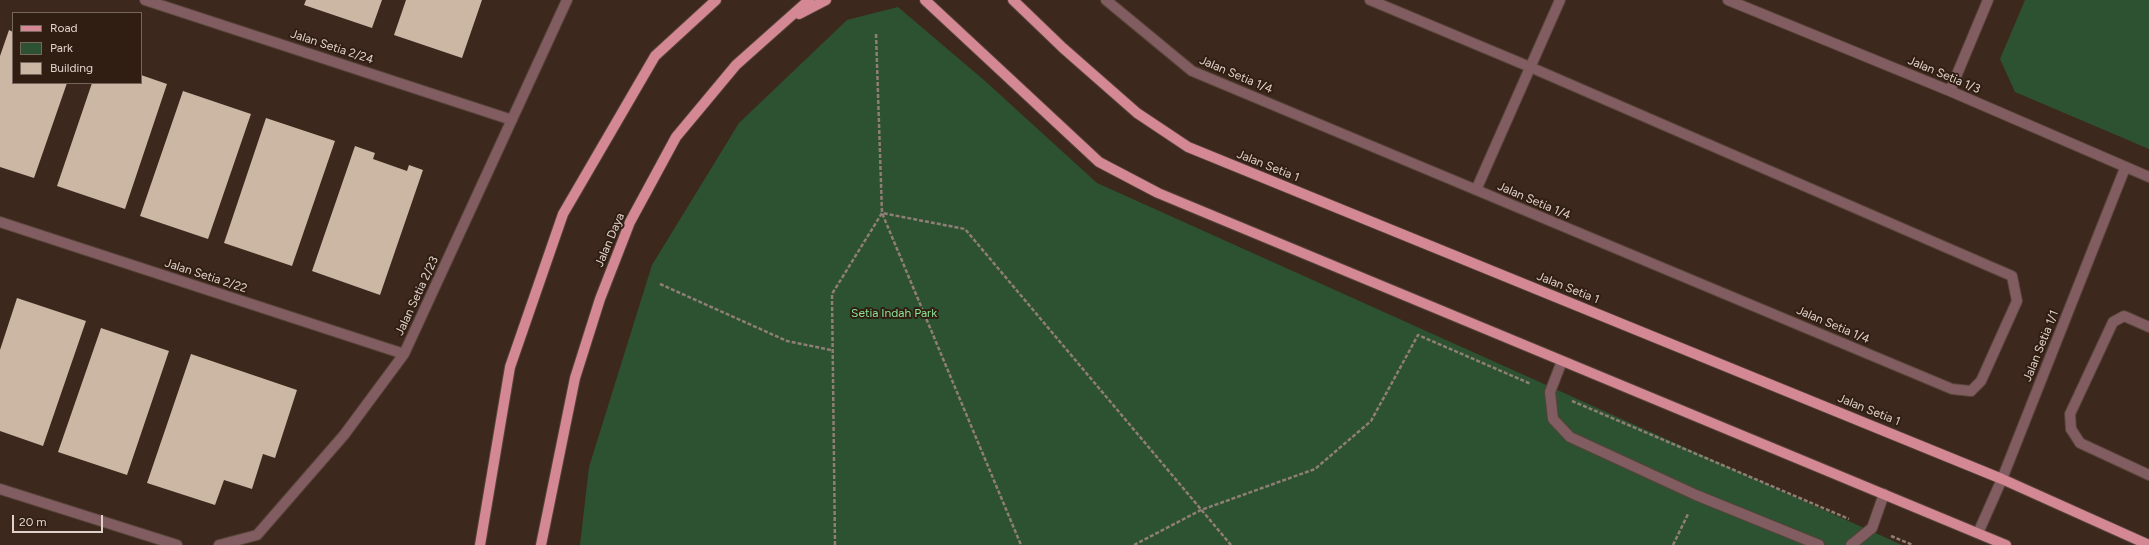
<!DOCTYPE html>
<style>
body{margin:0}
#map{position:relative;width:2149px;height:545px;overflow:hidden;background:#3c281c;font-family:Figtree,sans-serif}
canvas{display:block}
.legend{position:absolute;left:12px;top:12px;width:130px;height:72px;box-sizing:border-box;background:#311e13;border:1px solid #77665d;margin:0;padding:5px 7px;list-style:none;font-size:12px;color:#e0d2cb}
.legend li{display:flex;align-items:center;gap:8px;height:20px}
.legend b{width:20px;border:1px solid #77665d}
.scale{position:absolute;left:12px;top:515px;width:91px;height:18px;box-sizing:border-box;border:2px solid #e0d2cb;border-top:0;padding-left:5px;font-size:12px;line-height:14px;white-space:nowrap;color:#e0d2cb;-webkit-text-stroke:3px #311e13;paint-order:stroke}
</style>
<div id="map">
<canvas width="2149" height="545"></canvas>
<ul class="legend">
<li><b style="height:5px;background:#d48894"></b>Road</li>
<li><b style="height:11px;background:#2d5232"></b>Park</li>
<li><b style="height:11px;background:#ccb6a4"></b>Building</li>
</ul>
<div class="scale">20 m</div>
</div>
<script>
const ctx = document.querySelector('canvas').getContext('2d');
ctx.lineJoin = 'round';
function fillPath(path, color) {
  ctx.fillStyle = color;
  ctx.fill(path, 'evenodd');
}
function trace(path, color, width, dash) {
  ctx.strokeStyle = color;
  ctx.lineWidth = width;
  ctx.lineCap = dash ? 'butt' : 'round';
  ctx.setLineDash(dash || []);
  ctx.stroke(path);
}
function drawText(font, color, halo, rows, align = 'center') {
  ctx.font = font + ' Figtree,sans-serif';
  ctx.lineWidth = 4;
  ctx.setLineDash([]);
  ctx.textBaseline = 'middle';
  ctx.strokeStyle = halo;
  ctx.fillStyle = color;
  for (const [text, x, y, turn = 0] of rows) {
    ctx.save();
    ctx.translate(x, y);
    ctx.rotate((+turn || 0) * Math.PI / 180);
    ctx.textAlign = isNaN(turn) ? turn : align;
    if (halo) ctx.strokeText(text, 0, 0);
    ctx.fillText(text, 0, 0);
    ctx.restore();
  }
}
fillPath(new Path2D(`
 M2025,0H2149V149L2015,92L2000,59Z
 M898,7L985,81L1097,183L1902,545H580L589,467L652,265L739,123L847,20Z`), '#2d5232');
fillPath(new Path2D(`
 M306,0H382L372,28L304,5Z
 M406,0H482L462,58L394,35Z
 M9,30L13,32V83H67L34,178L0,167V56Z
 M141,75L167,84L125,209L57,186L92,83H141Z
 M183,91L251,114L208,239L140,216Z
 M266,118L335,141L292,266L224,243Z
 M355,146L375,153L373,159L407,171L409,165L423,170L380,295L312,271Z
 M17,298L86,321L43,446L0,431V350Z
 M101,328L169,351L127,475L58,452Z
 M191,354L297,390L275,458L263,454L252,489L224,480L215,505L147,483Z`), '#ccb6a4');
const lane = new Path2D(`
 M1370,0L1530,67L2012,276L2017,301L1981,381L1971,391
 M1562,361L1550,392L1553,419L1570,437L1696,495L1819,545
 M2071,429L2070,414L2113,322L2124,316L2149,327
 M1851,545L1872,528L1884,494`);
const street = new Path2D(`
 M145,0L512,120
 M1106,0L1192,71L1952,389L1971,391
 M1728,0L1950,91L2149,177
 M1950,91L1988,0
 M1476,190L1560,0
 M0,222L404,354
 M2071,429L2080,443L2149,475
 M0,489L177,545
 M1978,533L2002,479L2125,168
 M219,545L257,535L344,435L404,354L567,0`);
const primary = new Path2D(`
 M925,0L1099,162L1158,193L2006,545
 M1013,0L1063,48L1137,113L1188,147L2002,479L2149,545
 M799,14L826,0
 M480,545L510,367L563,214L655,56L716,0
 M541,545L575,378L600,299L630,222L676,137L736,65L809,0`);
trace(lane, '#564338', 12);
trace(street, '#564338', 12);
trace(primary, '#564338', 12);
trace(new Path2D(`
 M876,34L882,213L1021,545
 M660,284L787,341L831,350
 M1572,401L1849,519
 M1891,536L1913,545
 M835,545L832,294L882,213L965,229L1231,545
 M1134,545L1201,510L1315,469L1371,421L1418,335L1531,384
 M1673,545L1688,514`), '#8f7e75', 2.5, [4, 2]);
trace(lane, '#815c61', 10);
trace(street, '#815c61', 10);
trace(primary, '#d48894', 10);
drawText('12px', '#e0d2cb', '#311e13', [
 ["Jalan Setia 2/24",332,47,18],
 ["Jalan Setia 1/4",1236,75,23],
 ["Jalan Setia 1/3",1944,75,23],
 ["Jalan Setia 1",1268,166,22],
 ["Jalan Setia 1/4",1534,201,23],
 ["Jalan Daya",610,240,-67],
 ["Jalan Setia 2/22",206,276,18],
 ["Jalan Setia 1",1568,288,22],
 ["Jalan Setia 2/23",417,296,-65],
 ["Jalan Setia 1/4",1833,325,23],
 ["Jalan Setia 1/1",2041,346,-68],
 ["Jalan Setia 1",1869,410,22]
]);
drawText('12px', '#88e395', '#311e13', [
 ["Setia Indah Park",894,313]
]);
</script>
